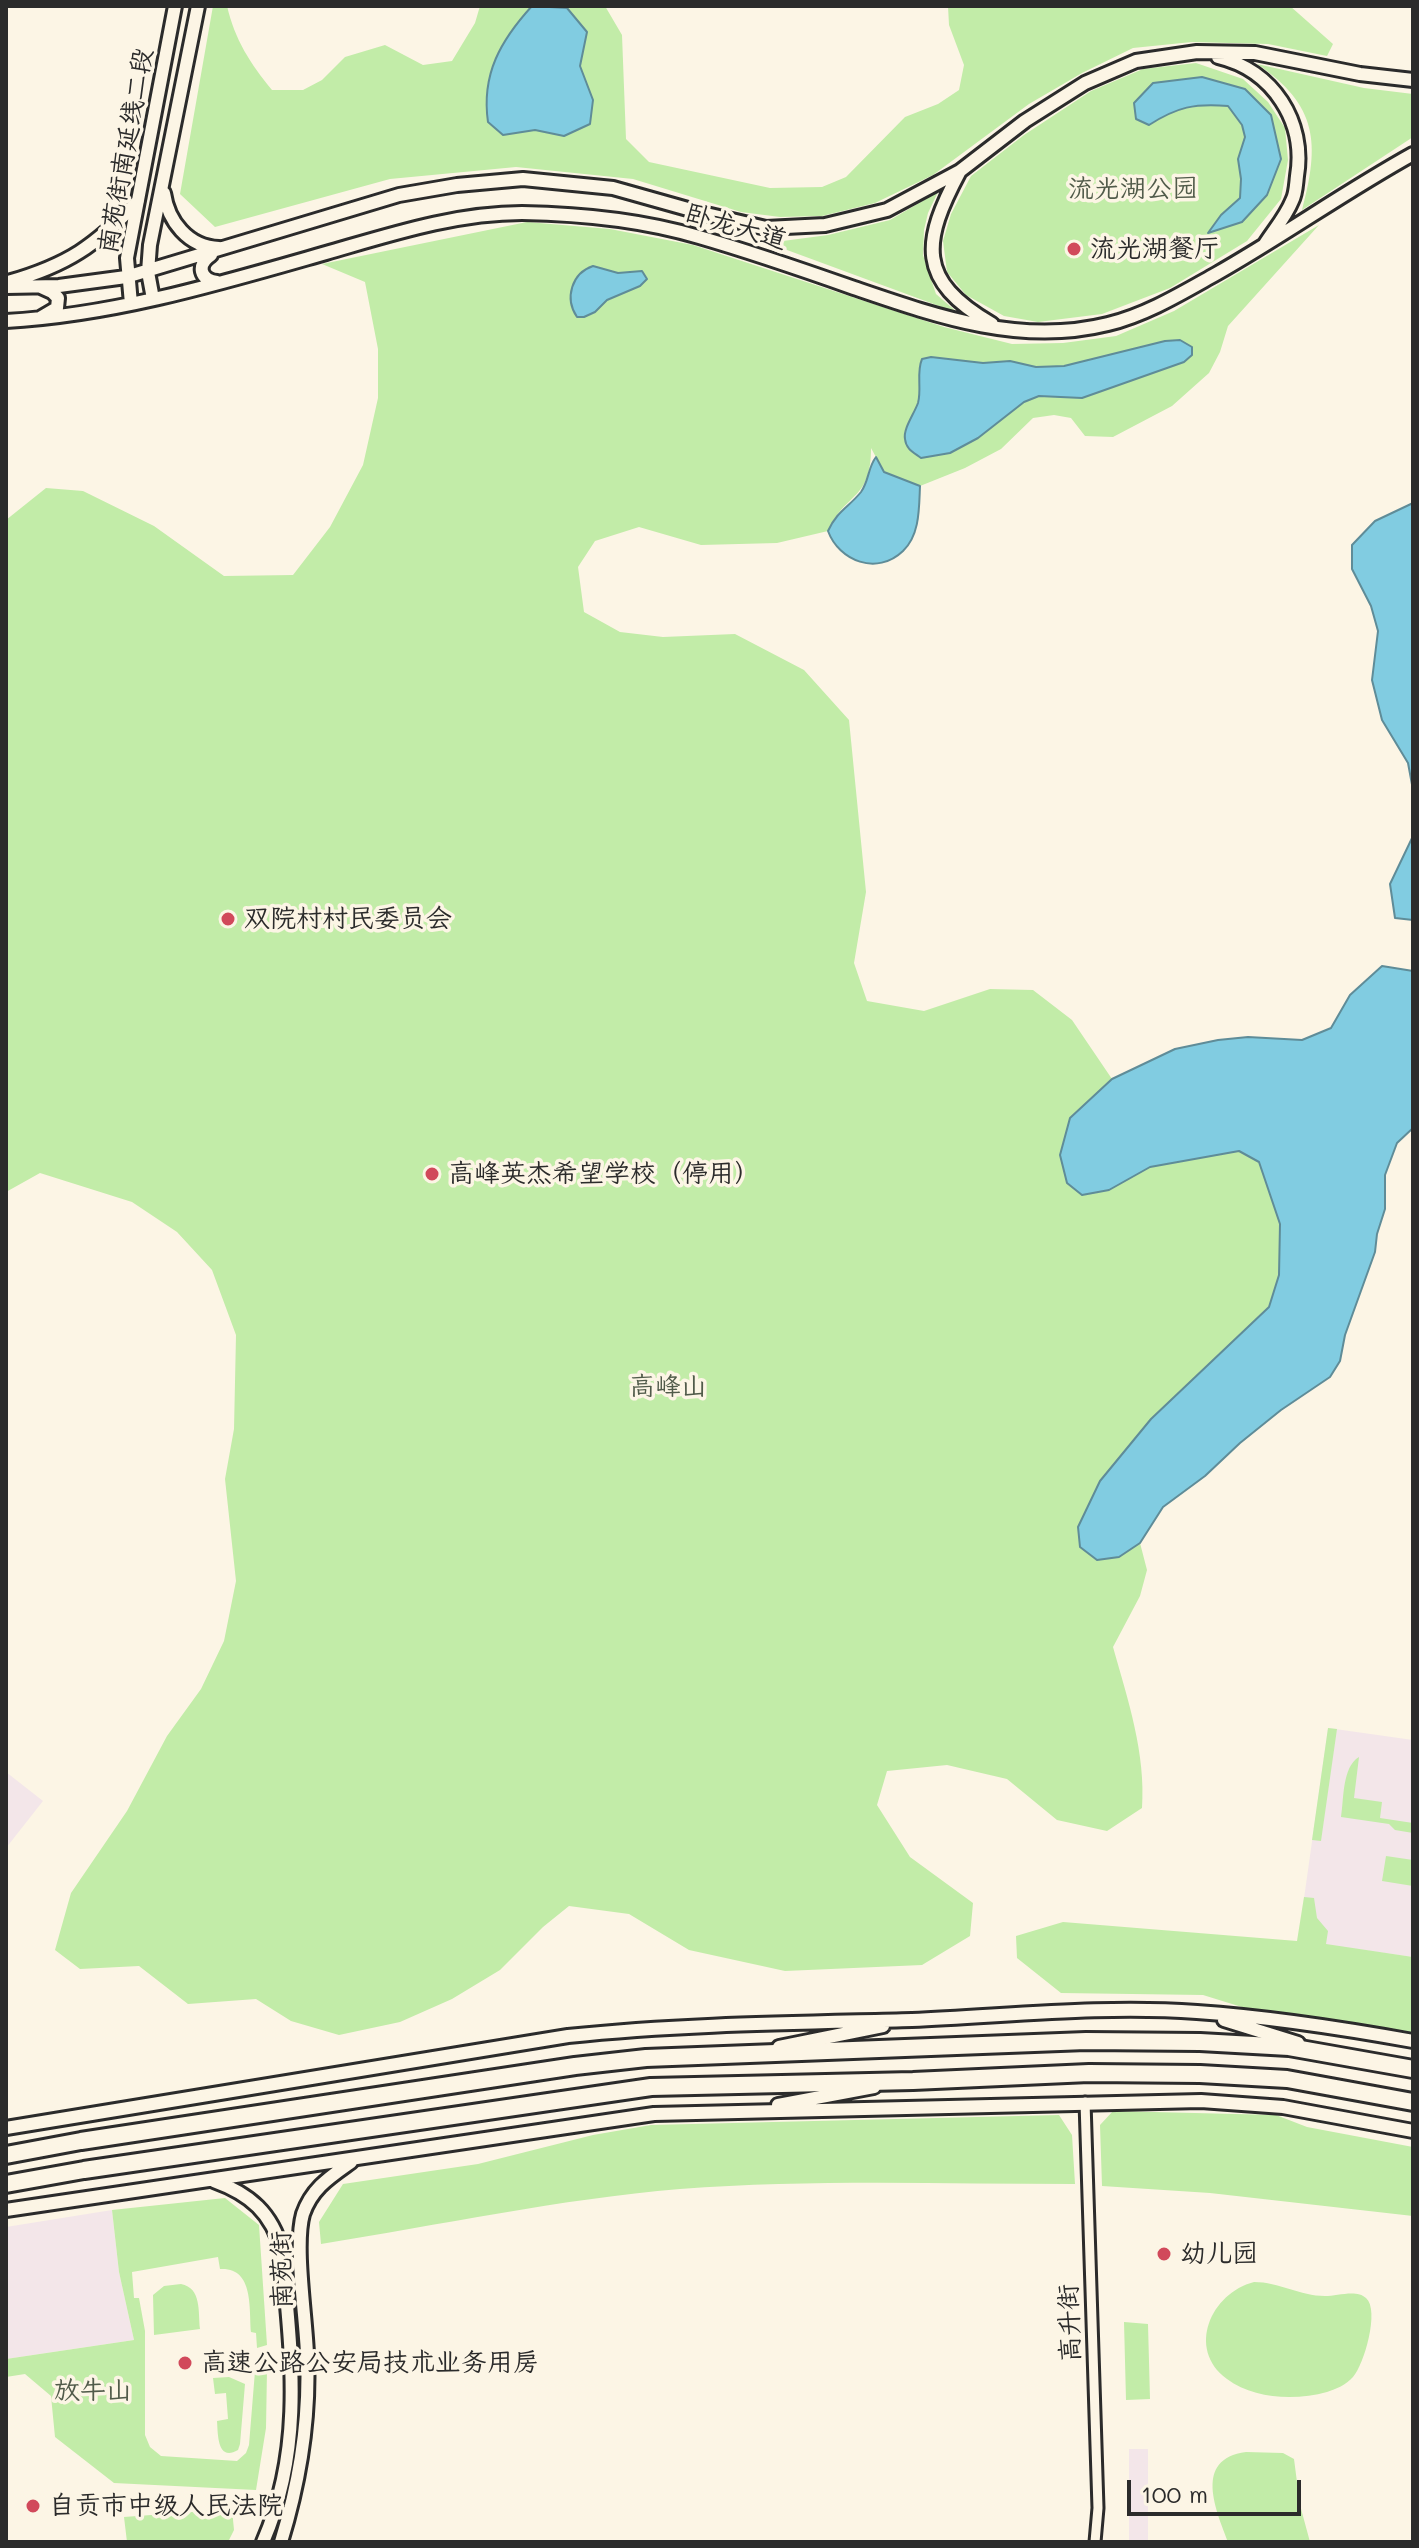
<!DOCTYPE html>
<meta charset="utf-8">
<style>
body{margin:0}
#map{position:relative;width:1419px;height:2548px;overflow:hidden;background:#fcf5e5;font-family:Mali,sans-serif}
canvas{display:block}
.frame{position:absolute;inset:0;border:8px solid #2b2b2b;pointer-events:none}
.scale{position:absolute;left:1127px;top:2480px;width:174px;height:36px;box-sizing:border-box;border:4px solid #2b2b2b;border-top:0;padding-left:10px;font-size:24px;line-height:28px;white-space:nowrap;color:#2b2b2b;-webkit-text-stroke:6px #fcf5e5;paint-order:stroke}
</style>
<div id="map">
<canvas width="1419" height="2548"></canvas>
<div class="frame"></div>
<div class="scale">100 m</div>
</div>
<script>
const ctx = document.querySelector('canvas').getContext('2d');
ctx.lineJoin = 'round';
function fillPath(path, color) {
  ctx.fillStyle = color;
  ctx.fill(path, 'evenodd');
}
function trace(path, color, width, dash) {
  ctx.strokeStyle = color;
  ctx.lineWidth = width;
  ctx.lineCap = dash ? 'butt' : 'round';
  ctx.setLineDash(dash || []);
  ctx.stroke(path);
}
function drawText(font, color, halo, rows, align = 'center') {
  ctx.font = font + ' Mali,"LXGW WenKai TC",sans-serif';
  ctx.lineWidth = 7;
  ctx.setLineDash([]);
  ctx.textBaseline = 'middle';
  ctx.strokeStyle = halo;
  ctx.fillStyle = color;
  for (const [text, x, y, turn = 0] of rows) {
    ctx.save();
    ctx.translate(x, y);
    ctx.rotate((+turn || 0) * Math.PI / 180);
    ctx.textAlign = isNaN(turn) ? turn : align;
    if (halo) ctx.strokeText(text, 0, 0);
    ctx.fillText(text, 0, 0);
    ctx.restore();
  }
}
fillPath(new Path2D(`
 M1328,1728L1413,1740V1957L1298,1941Z
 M6,1772L43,1801L6,1848Z
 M112,2210L119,2272L134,2340L6,2359V2227Z
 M1148,2449V2542H1129V2449Z`), '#f3e6e9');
fillPath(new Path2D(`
 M213,6H227C235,40 250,63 272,90H303L322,80L345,57L385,45L423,65L452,61L475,23L480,6H605L622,35L626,139L649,162L770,188L822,187L846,177L905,117L938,104L959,90L964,65L949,25L948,6H1290L1333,44L1327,56L1268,44L1192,42L1133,48L1082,73L1029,104L933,175L875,203L822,216L780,217L741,212L633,179L516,167L390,179L215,227L180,194Z
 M1196,63L1243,79L1268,102L1285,128L1288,160L1281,199L1247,241L1170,288L1102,314L1038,322L1004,316L966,295L947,272L943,241L951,214L971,176L1024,135L1091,91L1143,69Z
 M1257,64L1364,88L1413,94V137L1302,210C1320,144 1318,105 1257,64Z
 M938,192L928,213L924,230L923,255L936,294L958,313L768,243L828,235L890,220Z
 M527,222L610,229L693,245L944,327L1012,344L1063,343L1116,336L1174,311L1319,225L1228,326L1220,352L1209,373L1172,406L1113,437L1085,436L1071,418L1054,415L1033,418L1001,449L965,468L920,486L884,472L871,448C871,501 846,491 828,531L777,543L701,545L639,527L595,541L578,567L584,612L620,632L663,637L735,634L804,670L849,720L866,892L854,963L867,1001L924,1011L990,989L1033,990L1072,1020L1112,1079L1070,1118L1067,1183L1082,1195L1109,1190L1150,1167L1239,1151L1259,1162L1280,1224L1279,1275L1269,1307L1151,1419L1119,1557L1140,1543L1147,1570L1140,1596L1113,1647C1128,1700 1146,1754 1142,1808L1107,1831L1057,1820L1007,1779L947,1765L887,1771L877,1805L910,1857L973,1903L970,1936L922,1965L785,1971L689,1950L629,1914L569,1906L543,1927L500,1970L452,1999L400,2022L339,2035L291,2021L256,1999L188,2004L139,1966L80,1969L55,1950L71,1893L127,1811L167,1736L201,1689L224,1641L236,1581L225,1479L234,1429L236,1335L212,1270L177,1232L132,1202L40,1173L6,1192V520L46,488L83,491L154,526L224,576L293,575L330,527L363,465L378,398V349L365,282L322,264Z
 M1328,1728L1337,1729L1321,1841L1312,1840Z
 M1359,1757L1354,1798L1382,1802L1380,1818L1413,1823V1833L1395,1830L1389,1824L1341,1817C1344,1799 1342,1767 1359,1757Z
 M1386,1856L1413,1860V1886L1382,1881Z
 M1304,1897L1314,1898L1317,1918L1328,1931L1326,1944L1413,1957V2036L1245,2008L1203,1995L1061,1993L1017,1958L1016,1936L1063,1922L1297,1941Z
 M1113,2111L1276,2115L1307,2127L1413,2147V2216L1210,2193L1102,2186L1100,2125Z
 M1059,2115L1072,2135L1075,2184C944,2184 811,2179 680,2189C560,2199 440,2225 321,2244L319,2222L343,2184L478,2164L593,2135L651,2125Z
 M225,2198L259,2225L267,2345L257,2348L256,2333L251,2332C249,2308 254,2267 220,2269L218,2257L132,2272L134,2298H139L145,2331V2435L150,2447L161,2456L237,2461L246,2453L249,2445L255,2371L267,2370L266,2428L256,2490L114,2483L55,2437L51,2396L25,2374L6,2377V2359L134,2340L119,2272L112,2210Z
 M1254,2282C1279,2282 1300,2296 1325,2296C1337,2296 1357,2289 1366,2298C1380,2310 1364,2365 1353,2377C1346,2385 1336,2389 1327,2392C1295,2401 1254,2399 1227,2379C1186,2349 1211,2293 1254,2282Z
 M181,2284C202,2288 198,2312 200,2329L154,2335L153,2295L164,2286Z
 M1124,2322L1148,2324L1150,2399L1126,2400Z
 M229,2377L245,2384L240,2444L238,2450C217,2462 218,2434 217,2421L228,2419L226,2393L215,2394L213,2378Z
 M1246,2452L1283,2453L1294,2459L1300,2505L1310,2542H1228C1216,2510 1193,2459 1246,2452Z
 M232,2509L234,2530L228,2542H127L124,2517Z`), '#c2eca8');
const water = new Path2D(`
 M532,6L567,8L587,32L580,66L593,100L590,124L564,136L535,130L503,135L488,122C481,74 501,40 532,6Z
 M1202,77L1245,89L1271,115L1281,159L1267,195L1242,222L1208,233L1221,215L1240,198L1241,179L1238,159L1245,137L1242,125L1228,106C1195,103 1177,107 1149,125L1136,119L1134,103L1153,83Z
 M593,266L618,273L642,271L647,279L640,286L607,300L595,312L584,317H577C564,298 572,273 593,266Z
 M1180,340L1192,347V355L1184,362L1082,398L1039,396L1024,402L978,438L950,453L921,458C913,452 906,449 905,439C903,429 914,414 918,403C922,388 916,373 922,359L931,357L983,363L1010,361L1036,367L1064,366L1165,341Z
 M876,457L884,472L920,486C919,508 920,535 903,551C877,576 839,561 828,531C837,511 849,507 861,492C869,481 868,467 876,457Z
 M1413,503V790L1408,763L1382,720L1372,680L1378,631L1371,606L1352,569V545L1375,521Z
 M1413,836V920L1395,918L1390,884Z
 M1382,966L1413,971V1128L1397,1143L1385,1175V1209L1377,1234L1375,1252L1345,1335L1340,1361L1330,1377L1281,1410L1240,1443L1205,1476L1163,1507L1140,1543L1119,1557L1097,1560L1080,1547L1078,1527L1100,1481L1151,1419L1269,1307L1279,1275L1280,1224L1259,1162L1239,1151L1150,1167L1109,1190L1082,1195L1067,1183L1060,1155L1070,1118L1112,1079L1175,1049L1218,1040L1248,1037L1302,1040L1331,1028L1350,995Z`);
fillPath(water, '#81cce1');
trace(water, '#5f8c98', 2);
const street = new Path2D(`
 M1085,2102L1098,2508L1095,2542`);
const secondary = new Path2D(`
 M1218,57C1273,70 1306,122 1297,176C1296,184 1296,194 1292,201C1286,216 1274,230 1265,244
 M960,171C922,242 916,280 992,324
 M164,193C168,221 188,247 219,248
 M211,255C196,265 200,280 217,282
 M8,282C68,265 95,246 138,201
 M6,287L59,286L126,277L399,195L457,185L523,179L613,188L702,213L766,228L825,225L887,210L960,171L1025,121L1085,83L1136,61L1197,52L1255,53L1360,74L1413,80
 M153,299L148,272L150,245L198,6
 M131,304L127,258L175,6
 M40,318L57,308L58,298L52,292L41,287
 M6,321C115,315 221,283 326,253C389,235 455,213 522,213C581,214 642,220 699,237C751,252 803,270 854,288C936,316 1020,346 1108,324C1146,315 1182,293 1216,274C1283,236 1346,191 1413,154
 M1224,2020L1298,2043
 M779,2047L883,2026
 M778,2105L874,2087
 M6,2128L568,2036C682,2024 797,2023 912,2020C1007,2016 1102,2005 1197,2012C1270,2017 1341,2028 1413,2041
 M214,2181C250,2194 272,2213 282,2251C291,2352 305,2446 263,2542
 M6,2210L654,2114L1201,2101L1283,2107L1413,2131
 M281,2542C300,2480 310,2420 307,2355C306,2319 294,2246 303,2214C312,2188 330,2177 351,2162`);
const highway = new Path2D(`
 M6,2155L81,2141L575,2066L646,2058L1086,2041L1200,2042L1289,2047L1413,2069
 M6,2184L84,2170L651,2087L913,2081L1089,2073L1200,2074L1287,2079L1413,2102`);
trace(street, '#2b2b2b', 15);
trace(secondary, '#2b2b2b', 18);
trace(highway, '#2b2b2b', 22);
trace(street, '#fcf5e5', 9);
trace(secondary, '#fcf5e5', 12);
trace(highway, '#fcf5e5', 16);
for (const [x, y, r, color] of [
 [1074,249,8,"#d1495b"],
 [228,919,8,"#d1495b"],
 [432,1174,8,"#d1495b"],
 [1164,2254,8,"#d1495b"],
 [185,2363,8,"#d1495b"],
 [33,2506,8,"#d1495b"]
]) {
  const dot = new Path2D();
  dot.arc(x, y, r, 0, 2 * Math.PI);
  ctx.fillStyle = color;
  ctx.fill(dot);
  trace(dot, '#fcf5e5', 3);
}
drawText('26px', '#2b2b2b', '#fcf5e5', [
 ["南苑街南延线二段",126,151,-80],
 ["卧龙大道",736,227,16],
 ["南苑街",282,2270,-91],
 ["高升街",1070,2323,-92]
]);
drawText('26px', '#515b4a', '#fcf5e5', [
 ["流光湖公园",1133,189],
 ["高峰山",668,1387],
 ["放牛山",93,2391]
]);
drawText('26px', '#2b2b2b', '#fcf5e5', [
 ["流光湖餐厅",1090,249],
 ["双院村村民委员会",244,919],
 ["高峰英杰希望学校（停用）",448,1174],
 ["幼儿园",1180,2254],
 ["高速公路公安局技术业务用房",201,2363],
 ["自贡市中级人民法院",49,2506]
], 'left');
</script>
